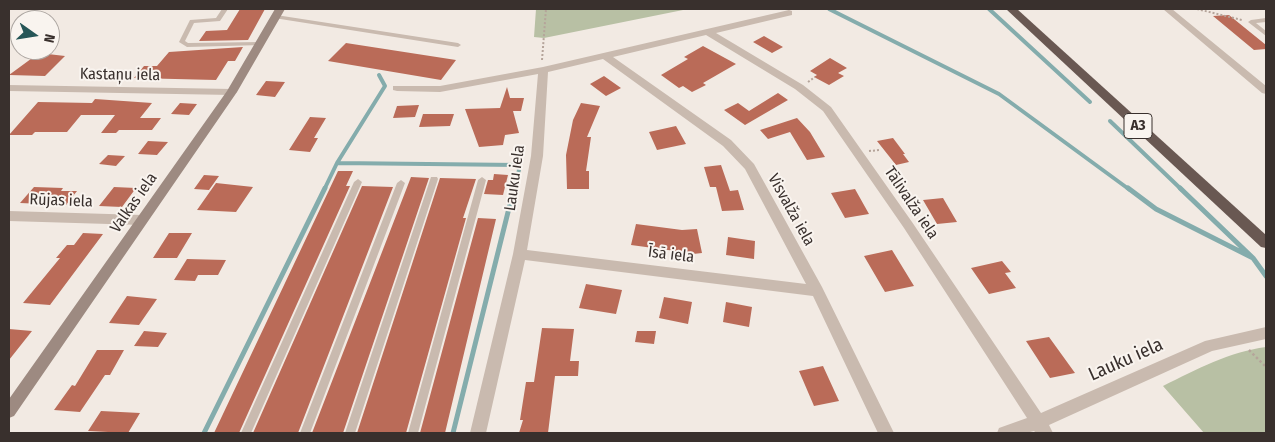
<!DOCTYPE html>
<meta charset="utf-8">
<style>
body{margin:0}
#map{position:relative;width:1275px;height:442px;overflow:hidden;background:#f2eae3;font-family:"Fira Sans Condensed",sans-serif}
canvas{display:block}
.frame{position:absolute;inset:0;border:10px solid #39302d;pointer-events:none}
.north{position:absolute;left:10px;top:10px;width:50px;height:50px;box-sizing:border-box;background:#f9f4ef;border:1px solid #aca6a1;border-radius:50%;rotate:103deg;font-size:14px;font-weight:700;line-height:20px;text-align:center;color:#39302d}
.north::after{content:'';display:block;margin:auto;width:18px;height:22px;background:#265657;clip-path:polygon(50% 0,100% 100%,50% 72%,0 100%)}
</style>
<div id="map">
<canvas width="1275" height="442"></canvas>
<div class="frame"></div>
<div class="north">N</div>
</div>
<script>
const ctx = document.querySelector('canvas').getContext('2d');
ctx.lineJoin = 'round';
function fillPath(path, color) {
  ctx.fillStyle = color;
  ctx.fill(path, 'evenodd');
}
function trace(path, color, width, dash) {
  ctx.strokeStyle = color;
  ctx.lineWidth = width;
  ctx.lineCap = dash ? 'butt' : 'round';
  ctx.setLineDash(dash || []);
  ctx.stroke(path);
}
function drawText(font, color, halo, rows, align = 'center') {
  ctx.font = font + ' "Fira Sans Condensed",sans-serif';
  ctx.lineWidth = 4;
  ctx.setLineDash([]);
  ctx.textBaseline = 'middle';
  ctx.strokeStyle = halo;
  ctx.fillStyle = color;
  for (const [text, x, y, turn = 0] of rows) {
    ctx.save();
    ctx.translate(x, y);
    ctx.rotate((+turn || 0) * Math.PI / 180);
    ctx.textAlign = isNaN(turn) ? turn : align;
    if (halo) ctx.strokeText(text, 0, 0);
    ctx.fillText(text, 0, 0);
    ctx.restore();
  }
}
fillPath(new Path2D(`
 M536,9H688L544,38L534,37Z
 M1266,347V433H1204L1163,386C1197,369 1229,352 1266,347Z`), '#b8c0a4');
trace(new Path2D(`
 M829,9L999,94L1130,190
 M989,9L1090,102
 M1110,121L1182,190
 M337,163L518,165L519,170L514,190
 M324,190L337,163L385,86L379,75`), '#84acac', 4);
trace(new Path2D(`
 M1128,188L1156,209L1253,258
 M1180,188L1253,258L1266,276
 M204,433L325,188
 M453,433L514,188`), '#84acac', 5);
fillPath(new Path2D(`
 M240,9H265L248,40L199,41L206,31L227,30Z
 M1229,15L1266,45V49L1254,50L1213,16Z
 M764,36L783,47L772,53L753,42Z
 M346,43L456,60L441,80L328,61Z
 M703,46L736,64L703,83L706,85L692,92L683,86L679,88L661,75L688,59L684,57Z
 M243,47L235,61H228L216,80L134,78L144,66H157L169,52Z
 M39,53L65,56L45,76L9,75Z
 M830,58L847,68L838,73L844,76L829,85L814,77L817,75L810,71Z
 M604,76L621,88L606,96L590,84Z
 M266,81L285,82L275,97L256,95Z
 M507,87L510,98H524L521,111H513L519,133L505,135L503,145L479,147L465,109L500,108Z
 M778,93L788,100L745,125L724,110L738,103L749,111Z
 M95,99L152,103L140,118H161L152,130H119L116,133H101L115,115H81L67,132H35L32,135H9L38,102L92,103Z
 M180,103L197,104L189,115L171,114Z
 M581,103L600,106L587,137H591L586,171H589V189H567L566,155L573,120Z
 M419,105L415,117L393,118L397,106Z
 M423,114H454L450,126L419,127Z
 M310,117L326,118L314,138H318L310,152L289,150Z
 M797,118L810,132L825,157L807,160L790,132L768,139L760,130Z
 M676,126L686,144L657,150L649,132Z
 M893,138L905,154H903L909,162L896,165L877,141Z
 M148,141L168,142L157,155L138,154Z
 M108,155L125,156L116,166L99,164Z
 M721,165L730,191L738,190L744,210L722,211L716,187H710L704,167Z
 M338,171H353L346,186H350L239,433H214Z
 M494,174L508,175L503,195L484,194L488,180H493Z
 M204,175L219,176L209,190L194,189Z
 M411,177L429,178L343,433H312Z
 M440,178L476,179L463,218H466L406,433H357Z
 M216,183L253,187L236,212L197,210Z
 M362,186L393,187L298,433H253Z
 M34,187L63,188L61,191H77L66,205L20,203Z
 M114,187L136,188L122,207L99,206Z
 M855,189L869,214L845,218L831,193Z
 M943,198L957,222L937,224L923,200Z
 M478,218L496,219L445,433H420Z
 M636,224L682,230L697,229L702,253L684,255L683,252L631,245Z
 M83,233L103,234L50,305L23,303L60,258H56L67,245H74Z
 M169,233H192L177,258H153Z
 M728,237L755,241L754,259L726,255Z
 M892,250L914,286L885,292L864,256Z
 M187,259L226,260L218,275H198L195,281L174,280Z
 M1002,261L1011,272L1005,273L1016,288L989,294L971,268Z
 M586,284L622,290L616,314L579,308Z
 M127,296L157,299L139,325L109,323Z
 M664,297L692,302L688,324L659,318Z
 M726,302L752,307L749,327L723,322Z
 M542,328L574,329L570,361H579L578,376H555L548,433H519L523,420H520L526,382H534Z
 M9,329L32,331L9,360Z
 M144,331L167,333L158,347L134,346Z
 M637,331H656L654,344L635,342Z
 M1049,337L1075,373L1050,378L1026,341Z
 M97,350H124L110,375H105L80,412L54,410L72,385L75,386Z
 M823,366L839,401L814,406L799,371Z
 M101,411L140,413L128,433L88,431Z`), '#ba6b58');
trace(new Path2D(`
 M1197,9L1242,20
 M542,60L546,9
 M808,82L815,77
 M869,151L880,150`), '#b5a49a', 2, [2, 2]);
trace(new Path2D(`
 M1249,350L1266,367`), '#b5a49a', 2.5, [2.5, 2.5]);
fillPath(new Path2D(`
 M222,9H228L220,21L194,23L185,41L188,43L260,42L263,44L262,45L187,47L179,42L190,20L216,18Z
 M276,15L458,43L461,45L458,47L274,18V16Z
 M1266,18V22L1256,23L1266,31V36L1248,22L1251,20Z
 M431,177H437L438,179L355,433H345Z
 M482,177L486,180L418,433H408L478,180Z
 M358,179L362,182L251,433H241L354,182Z
 M401,180L405,183L310,433H300L397,183Z`), '#c9baaf');
fillPath(new Path2D(`
 M1163,9H1172L1266,86V94L1262,93Z
 M789,10L792,11V15L716,33L803,85L831,107L912,222L1041,413L1205,341L1266,327V339L1212,351L1049,425L1053,433H1036L1034,431L1026,433H997L999,428L1027,418L904,228L823,111L795,89L706,35L613,57L731,140L754,164L822,287L894,433H878L813,296L525,260L486,433H470L513,254L531,156L538,74L440,92L397,91L393,90V86H440L543,67ZM603,59L723,146L745,169L806,284L527,250L543,156L548,72Z
 M9,85L232,89L237,92L232,95L9,91Z
 M9,211L142,215L148,220L142,225L9,221Z`), '#c9baaf');
fillPath(new Path2D(`
 M275,9H285L237,92L14,416L9,418V399L227,91Z`), '#9d8a81');
fillPath(new Path2D(`
 M1006,9H1017L1266,235V248L1261,247Z`), '#695852');
for (const [x, y, w] of [
 [1138,126,28]
]) {
  const box = new Path2D();
  box.roundRect(x - w / 2, y - 12.5, w, 25, 4);
  ctx.fillStyle = '#f9f4ef';
  ctx.fill(box);
  trace(box, '#39302d', 1);
}
drawText('bold 15px', '#39302d', null, [
 ["A3",1138,126]
]);
drawText('16px', '#39302d', '#f9f4ef', [
 ["Kastaņu iela",120,75,1],
 ["Lauku iela",515,178,-82],
 ["Rūjas iela",61,201,2],
 ["Valkas iela",134,203,-55],
 ["Tālivalža iela",911,203,56],
 ["Visvalža iela",791,210,61],
 ["Īsā iela",671,255,7]
]);
drawText('19px', '#39302d', '#f9f4ef', [
 ["Lauku iela",1126,360,-24]
]);
</script>
